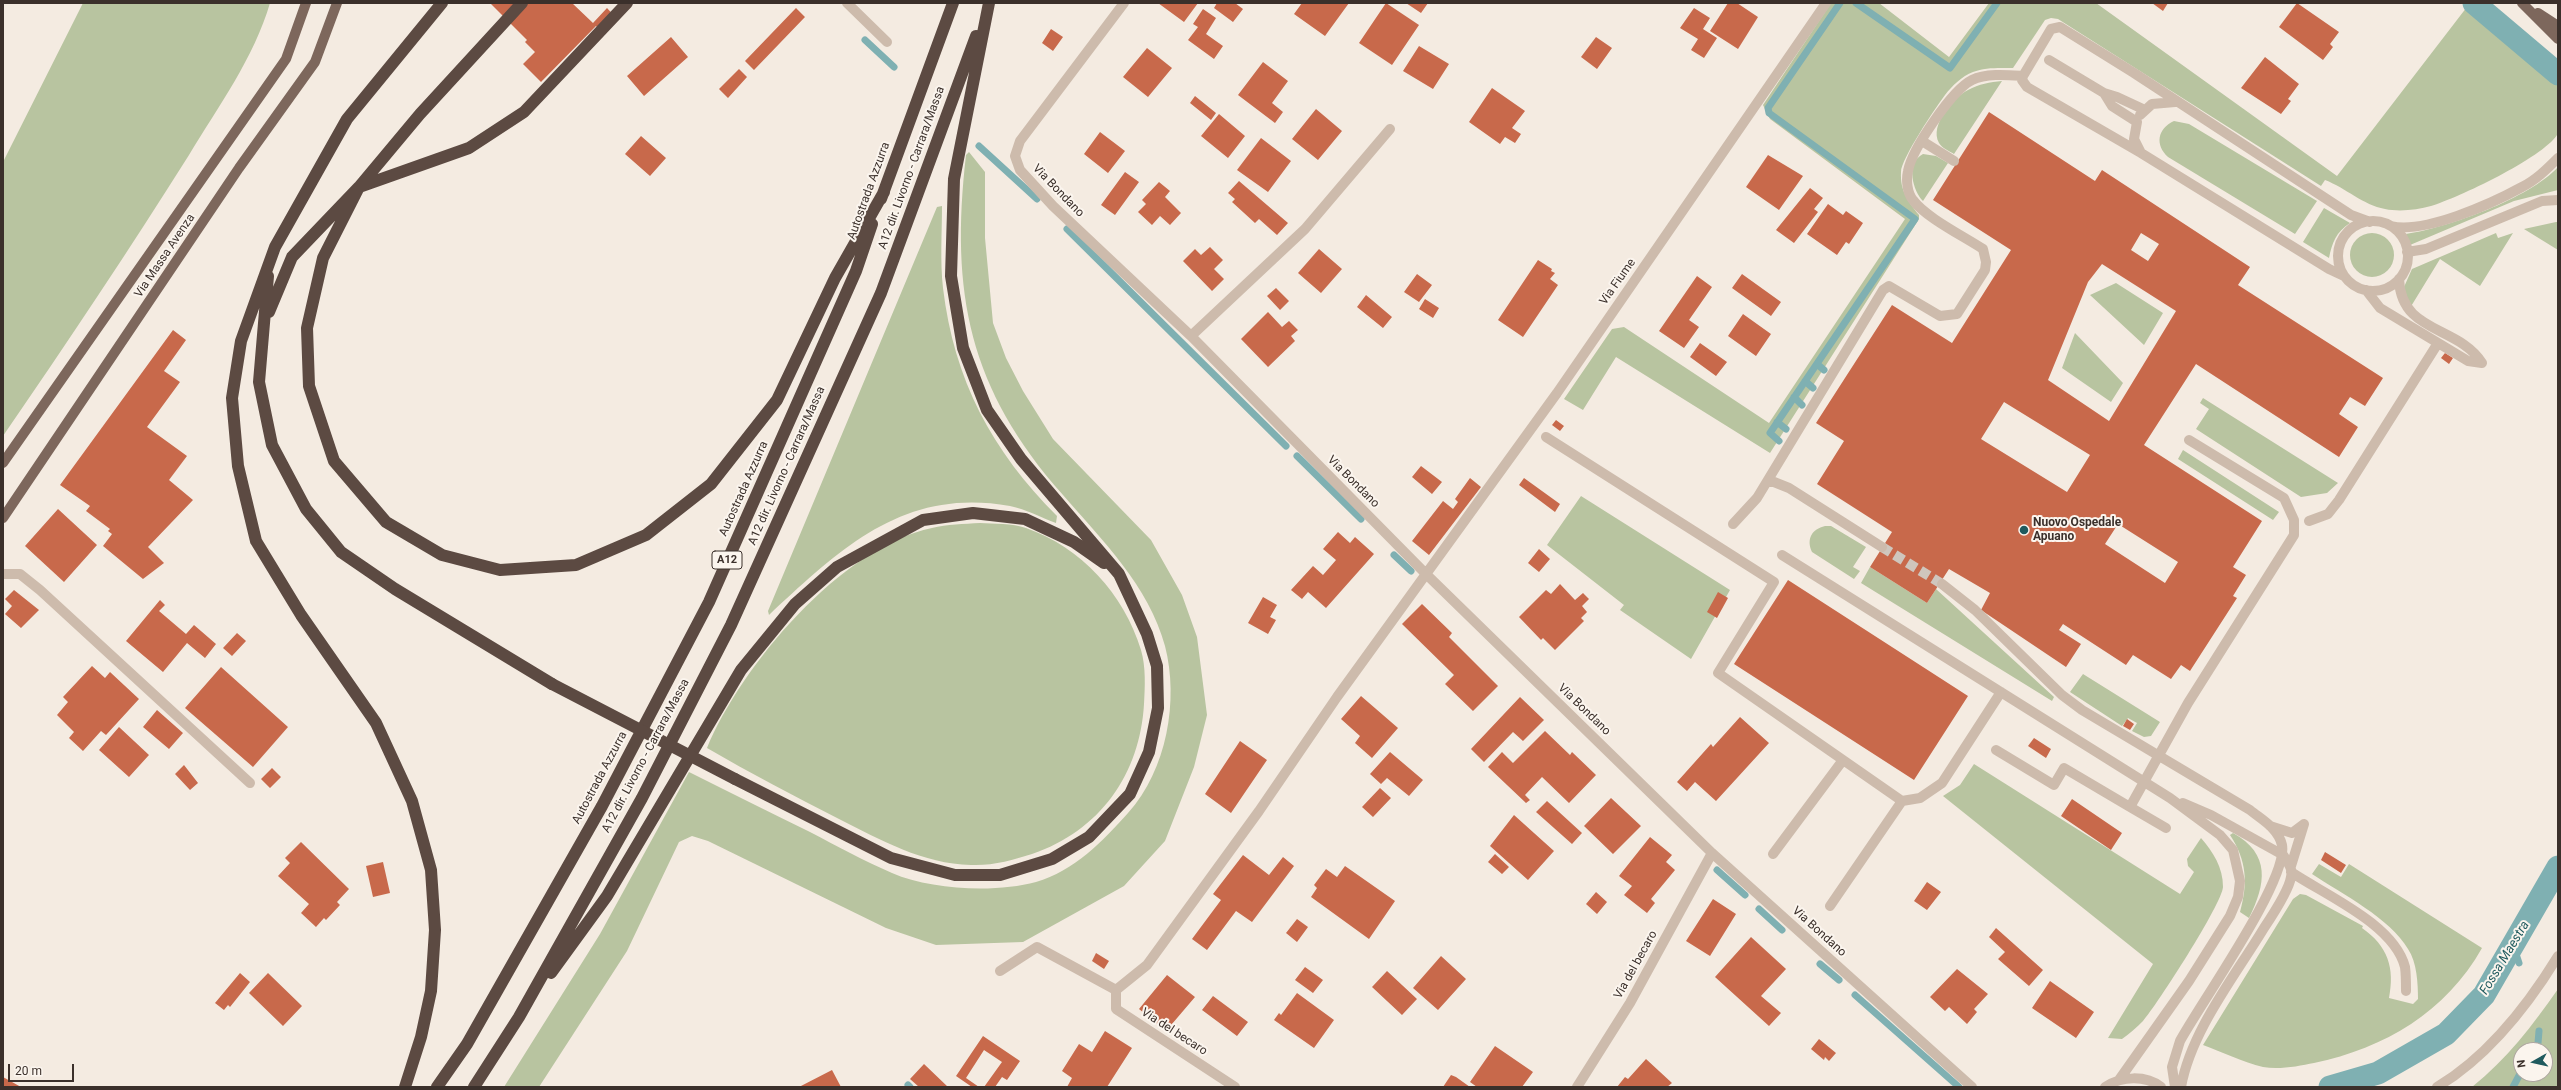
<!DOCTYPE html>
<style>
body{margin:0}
#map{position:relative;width:2561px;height:1090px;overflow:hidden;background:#f4ebe1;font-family:Roboto,sans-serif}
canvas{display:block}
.frame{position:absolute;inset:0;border:4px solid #3b302b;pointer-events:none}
.north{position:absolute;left:2513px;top:1042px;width:40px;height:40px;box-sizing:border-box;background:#fbf5ee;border:1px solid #aea6a0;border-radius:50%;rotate:262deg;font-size:11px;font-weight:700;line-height:16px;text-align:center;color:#3b302b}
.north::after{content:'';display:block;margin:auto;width:14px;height:18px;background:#1f5a5e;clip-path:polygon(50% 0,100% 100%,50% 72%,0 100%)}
.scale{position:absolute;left:8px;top:1064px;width:66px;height:18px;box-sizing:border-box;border:2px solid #3b302b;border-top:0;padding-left:5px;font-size:12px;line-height:14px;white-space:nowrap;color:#3b302b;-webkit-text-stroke:3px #fbf5ee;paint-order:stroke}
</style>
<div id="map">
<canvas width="2561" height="1090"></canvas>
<div class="frame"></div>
<div class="north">N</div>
<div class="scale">20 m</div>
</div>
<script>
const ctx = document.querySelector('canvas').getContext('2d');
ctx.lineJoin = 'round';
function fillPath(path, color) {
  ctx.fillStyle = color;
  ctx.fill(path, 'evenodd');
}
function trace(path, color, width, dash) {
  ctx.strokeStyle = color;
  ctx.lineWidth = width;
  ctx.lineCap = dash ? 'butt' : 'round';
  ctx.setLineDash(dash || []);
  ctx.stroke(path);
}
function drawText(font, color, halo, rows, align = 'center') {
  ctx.font = font + ' Roboto,sans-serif';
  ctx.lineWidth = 4;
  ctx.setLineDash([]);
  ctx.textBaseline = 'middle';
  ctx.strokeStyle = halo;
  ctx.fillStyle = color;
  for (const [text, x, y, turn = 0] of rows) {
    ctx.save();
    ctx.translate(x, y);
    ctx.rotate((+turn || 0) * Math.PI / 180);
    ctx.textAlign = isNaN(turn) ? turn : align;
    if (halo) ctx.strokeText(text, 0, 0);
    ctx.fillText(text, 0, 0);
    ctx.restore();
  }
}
fillPath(new Path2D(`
 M83,3H270C254,58 218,107 189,155C129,250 67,343 3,436V162Z
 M1831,3H1879L1949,57L1989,3H2096L2337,176L2470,3L2558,78C2558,89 2561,127 2557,135C2542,158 2458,198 2431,206C2417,210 2399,212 2385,209C2363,205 2346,188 2325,180L2321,186L2058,19L2051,18L2045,20L2013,68C2000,68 1985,67 1973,72C1962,76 1952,86 1945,95C1936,107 1901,159 1901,172C1900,191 1908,201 1919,215V219L1770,453L1616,357L1583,410L1564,399L1612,329L1624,327L1769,423L1905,219L1770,119L1763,105Z
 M2002,81L1954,154C1949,151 1942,148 1939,143C1929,125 1954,97 1968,90C1979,84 1990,82 2002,81Z
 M2174,121L2189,124L2317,201L2295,234L2168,157C2155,145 2157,129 2174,121Z
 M969,152L985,172V238L993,323L1006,358L1023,391L1053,439L1151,540L1182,595L1197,637L1207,715L1194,767L1165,841L1124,886L1023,942L936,945L886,928L708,841L692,836L679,842L627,951L539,1087H504L600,934L689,772C729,792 769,812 810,832C837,846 864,861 892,873C931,890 996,893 1036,882C1074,871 1103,841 1128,813C1167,770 1179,700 1165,646C1149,586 1102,540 1063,495C969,389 950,293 966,155Z
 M1923,154L1936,156L1948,163L1923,201C1913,191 1905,163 1923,154Z
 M2558,167V190L2514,201L2410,245L2406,234C2447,228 2530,198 2558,167Z
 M942,206C942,233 940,261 943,288C954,380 992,451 1057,516L1056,523C1042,518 1026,509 1010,506C904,487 841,548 769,615L768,611L937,207Z
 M2324,208L2350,223C2336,232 2332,243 2329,258L2303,242Z
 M2558,222V250L2524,229L2556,222Z
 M2350 255a22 22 0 1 1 44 0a22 22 0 1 1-44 0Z
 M2496,233L2498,238L2513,233L2480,286L2440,259L2410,308L2404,287L2412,269Z
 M2116,283L2163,313L2144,345L2090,295Z
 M2075,333L2123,383L2111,402L2062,368Z
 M2203,398L2338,483L2327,493L2301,497L2196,429L2209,409L2200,403Z
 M2183,450L2279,512L2273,520L2178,459Z
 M1581,496L1730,590L1691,659L1620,610L1624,605L1547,545Z
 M980,523C994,524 1012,523 1026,528C1081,547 1124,594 1141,650C1146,667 1145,687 1144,704C1140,774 1100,831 1032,854C1013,860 992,866 971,865C923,864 881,840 839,819C794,796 750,773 707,748C741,666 841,547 932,528C947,524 964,524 980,523Z
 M1825,526H1831L1866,547L1853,567L1860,571L1854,579L1812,552C1806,539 1812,529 1825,526Z
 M1870,567L1927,603L1936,589L2054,697L2052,701L1861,583Z
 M2083,674L2160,722L2151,736L2144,737L2132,731L2137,723L2128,718L2122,726L2070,692Z
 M1974,764L2180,894L2194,872L2188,866L2187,859L2201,838C2213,852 2223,867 2223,887C2222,904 2157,1005 2143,1021C2137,1027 2129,1034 2122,1039L2108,1038L2153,964L1943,796L1960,785Z
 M2233,833C2271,854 2266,884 2249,918L2240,912C2248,883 2247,861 2230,835Z
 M2319,864L2341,877L2349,864L2482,948C2446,1012 2385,1048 2314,1063C2299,1066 2279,1070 2263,1067C2243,1062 2222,1052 2203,1045L2293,899L2300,894L2306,895L2363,926L2362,928C2388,946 2395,968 2389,998L2413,1004L2418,999C2418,984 2417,962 2408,949C2390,918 2342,894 2312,874Z
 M2558,989V1087H2472C2507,1059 2532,1026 2558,989ZM2521,1050H2545V1074H2521Z`), '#b8c4a0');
trace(new Path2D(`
 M1856,3L1950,68L1997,3
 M865,40L894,67
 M979,146L1037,199
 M1067,229L1286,446
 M1817,364L1824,370
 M1805,381L1813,388
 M1794,397L1802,405
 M1777,422L1786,429
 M1779,441L1770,433L1915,219L1769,113L1768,108L1840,3
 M1297,456L1361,519
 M1394,555L1411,571
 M1717,870L1745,895
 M1759,909L1782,930
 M2513,945L2519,963
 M1820,964L1839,980
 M1855,995L1959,1087
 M2534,1050L2538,1043L2539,1031
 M908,1085L910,1087
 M2513,1087L2521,1072`), '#7fb0b2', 7);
trace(new Path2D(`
 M2474,3L2558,74
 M2330,1087L2378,1073L2446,1034L2484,995L2558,867`), '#7fb0b2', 23);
fillPath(new Path2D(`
 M490,3H572L593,23L607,8L618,20L604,34L596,26L541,82L523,64L535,52L525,42L527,40Z
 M1158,3H1198L1184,22Z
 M1217,3H1235L1243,9L1233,22L1214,8Z
 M1302,3H1349L1325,36L1294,14Z
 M1386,3L1419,25L1392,65L1359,43Z
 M1406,3H1428L1421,13Z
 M1728,3H1737L1758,17L1738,49L1710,31Z
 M2152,3H2168L2163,11Z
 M2297,3L2339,32L2330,44L2333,47L2323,60L2279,27Z
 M796,8L805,17L754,70L745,61Z
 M1694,8L1710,18L1703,29L1717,38L1704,58L1691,50L1698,39L1680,28Z
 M1203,9L1216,18L1206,34L1223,46L1214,59L1188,40L1198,27L1193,24Z
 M1051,29L1063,37L1053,51L1042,43Z
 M671,37L688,57L644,96L627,76Z
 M1596,37L1612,48L1597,69L1581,57Z
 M1419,46L1449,64L1433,89L1403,71Z
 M1147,48L1172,68L1148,97L1123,77Z
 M2265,57L2299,84L2288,99L2291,101L2281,114L2241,88Z
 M1263,62L1288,81L1272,103L1283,112L1275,123L1238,95Z
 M739,69L747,77L728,98L719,89Z
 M1492,88L1525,111L1512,128L1521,134L1515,143L1505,137L1500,144L1469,122Z
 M1195,96L1216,113L1211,120L1190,103Z
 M1316,109L1342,131L1318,160L1292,139Z
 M1989,112L2095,181L2102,170L2250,267L2238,285L2383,378L2365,406L2350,397L2339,414L2358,427L2339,457L2196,364L2144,445L2262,521L2233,567L2246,575L2233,596L2237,598L2190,671L2181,665L2171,679L2133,655L2126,665L2063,624L2059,630L2081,644L2066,667L1981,610L1990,593L1949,569L1927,603L1870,567L1892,532L1817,484L1844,441L1816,423L1892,305L1952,343L2011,250L1933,200ZM2141,233L2159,244L2148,261L2131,250ZM2102,264L2176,311L2109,421L2048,380L2088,282ZM2004,402L2090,455L2067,492L1981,439ZM2118,524L2178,562L2165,583L2105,544Z
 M1219,114L1245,136L1228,158L1201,136Z
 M1100,132L1125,151L1108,173L1084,154Z
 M641,136L666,158L650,176L625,154Z
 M1261,138L1291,161L1268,192L1237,170Z
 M1768,155L1803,176L1779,210L1746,187Z
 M1125,172L1139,182L1115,215L1101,205Z
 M1239,181L1288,223L1277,235L1259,219L1255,223L1232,202L1235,199L1228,193Z
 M1159,182L1170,191L1165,197L1181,213L1170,225L1160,216L1152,225L1138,212L1146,204L1142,200Z
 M1810,188L1823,198L1814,209L1818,212L1794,243L1776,230Z
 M1828,204L1843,215L1846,211L1863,223L1849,244L1846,242L1837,255L1807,234Z
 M1210,247L1223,260L1214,269L1224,279L1212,291L1183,261L1195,249L1201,255Z
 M1319,249L1342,269L1321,293L1298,273Z
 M1538,260L1552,269L1551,271L1555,273L1550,279L1558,285L1523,337L1498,320Z
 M1417,274L1432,285L1419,302L1404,292Z
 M1742,274L1781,302L1771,316L1732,288Z
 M1697,276L1712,287L1689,320L1699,327L1684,348L1659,331Z
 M1276,288L1289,301L1280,310L1267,296Z
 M1366,295L1392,317L1383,328L1357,307Z
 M1425,299L1439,308L1433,318L1419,309Z
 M1268,312L1282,327L1289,321L1298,330L1291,336L1295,341L1268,367L1241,339Z
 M1743,314L1771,334L1756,356L1728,336Z
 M173,330L186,340L164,371L180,382L147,427L187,456L169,480L193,500L148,547L164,563L143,579L103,546L112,534L108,531L110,529L86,511L90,506L60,485Z
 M1700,343L1727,362L1716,376L1690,357Z
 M2445,353L2453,358L2449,364L2441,358Z
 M1556,420L1564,426L1560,431L1552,425Z
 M1421,466L1442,482L1432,494L1412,477Z
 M1470,478L1481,487L1429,555L1412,541L1443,501L1453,509L1458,502L1455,499Z
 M1524,478L1560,504L1555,512L1519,485Z
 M58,509L97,545L64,582L25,546Z
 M1338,532L1350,543L1355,537L1374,554L1326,608L1308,592L1302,599L1291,590L1313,566L1323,575L1336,560L1323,549Z
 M1539,549L1550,559L1539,572L1528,563Z
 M1788,580L1968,696L1914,780L1734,664Z
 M1560,584L1575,600L1583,593L1589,599L1582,606L1587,612L1581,618L1584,621L1555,650L1543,638L1541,640L1519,617L1546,590L1551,594Z
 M14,590L39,610L21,628L5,614L12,606L5,599Z
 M1718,592L1728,598L1717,618L1707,612Z
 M1263,597L1277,605L1270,617L1276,620L1268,634L1248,623Z
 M160,600L165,605L159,611L186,634L194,625L216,644L205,658L187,643L163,672L126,641Z
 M1422,604L1452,633L1449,637L1498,686L1473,711L1445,684L1454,675L1402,624Z
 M237,633L246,641L232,656L223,648Z
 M92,666L105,678L110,672L139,699L106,735L101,731L83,751L69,738L74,732L57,715L68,702L63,697Z
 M221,667L288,727L253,767L185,708Z
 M1361,696L1398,728L1372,758L1355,743L1360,736L1341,719Z
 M1520,697L1544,720L1523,741L1513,732L1484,762L1471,749Z
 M157,710L183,733L169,749L143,727Z
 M1740,717L1769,743L1716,801L1695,782L1687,791L1677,782L1711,744L1713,747Z
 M2127,719L2134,724L2130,730L2123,726Z
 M119,727L149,755L129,777L99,750Z
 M1545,731L1570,755L1572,752L1596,775L1569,803L1542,777L1525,795L1530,800L1526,803L1488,767L1502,752L1513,763Z
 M2034,738L2051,749L2046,758L2028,746Z
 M1240,741L1267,760L1231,813L1205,794Z
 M1390,752L1423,780L1409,796L1387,778L1381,784L1370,774Z
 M184,765L198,783L190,790L175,774Z
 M272,768L281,777L270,788L261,779Z
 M1380,788L1391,798L1373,817L1362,807Z
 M1611,798L1641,826L1613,854L1584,826Z
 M2072,799L2122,833L2111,850L2061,816Z
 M1547,801L1582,833L1572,844L1536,812Z
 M1514,815L1554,851L1528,880L1490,846Z
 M1650,837L1672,855L1666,862L1675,870L1651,899L1655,903L1647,913L1624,895L1632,886L1619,876Z
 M301,842L349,889L337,902L340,905L326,920L324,918L316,927L301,913L309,904L278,876L290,863L285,858Z
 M2325,852L2346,865L2341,873L2321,860Z
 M1495,854L1509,867L1502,874L1488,862Z
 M1243,855L1269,875L1283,857L1294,866L1252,922L1236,911L1207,950L1192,939L1221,900L1213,894Z
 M383,862L390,893L373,897L366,866Z
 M1345,866L1395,901L1369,939L1311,897L1317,888L1314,885L1326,869L1337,877Z
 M1927,882L1941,892L1927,910L1914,901Z
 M1596,892L1607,902L1597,914L1586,904Z
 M1713,899L1736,914L1710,956L1686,941Z
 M1297,919L1308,927L1297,942L1286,933Z
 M1996,928L2043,970L2029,986L1998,959L2005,952L1989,937Z
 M1751,937L1786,969L1761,996L1781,1013L1769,1026L1715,977Z
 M1096,953L1109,961L1104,969L1092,961Z
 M1441,956L1466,979L1438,1010L1413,988Z
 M1305,967L1323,980L1313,993L1295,980Z
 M1957,969L1988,994L1974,1009L1977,1012L1967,1024L1949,1007L1945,1011L1930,997Z
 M1387,971L1417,999L1402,1015L1372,987Z
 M240,973L250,982L230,1007L228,1005L224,1010L215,1003Z
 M268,973L302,1006L283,1026L249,993Z
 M1167,975L1195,997L1166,1031L1139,1009Z
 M2050,981L2094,1012L2076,1038L2032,1008Z
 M1297,993L1334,1020L1314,1048L1274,1020L1279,1013L1281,1015Z
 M1213,996L1248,1022L1237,1036L1202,1010Z
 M1105,1031L1132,1048L1107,1087H1067L1072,1078L1062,1071L1079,1044L1092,1052Z
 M983,1036L1020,1061L1007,1080L1002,1077L995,1087H984L1002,1062L984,1050L966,1078L979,1087H972L956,1076Z
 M1819,1039L1836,1053L1829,1061L1825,1057L1824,1060L1811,1049Z
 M1495,1046L1533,1072L1522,1087H1477L1470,1082Z
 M1646,1059L1672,1083L1667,1087H1617L1625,1077L1628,1079Z
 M924,1064L948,1087H919L910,1079Z
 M832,1070L841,1087H799Z
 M1451,1075L1456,1077L1470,1087H1443Z
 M3,1077L21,1087H3Z`), '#c8694b');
trace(new Path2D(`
 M1882,547L1942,584`), '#cfc6bd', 10, [10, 5]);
trace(new Path2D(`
 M847,3L887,42
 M1124,3L1020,141L1015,156L1020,170L1053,206L1191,336L1426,574L1712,853L1972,1087
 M2049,60L2104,93
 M2140,115L2152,104L2175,102
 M1922,141L1954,161
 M2141,153L2134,139L2137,122L2112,106L2104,93L2117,97L2145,110
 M2338 256a35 35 0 1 1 70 0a35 35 0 1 1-70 0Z
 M2391,226C2424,234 2491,204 2522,187C2536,180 2547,169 2558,158
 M2407,252L2426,249L2542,201L2558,200
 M2344,276L2329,269L2141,153L2027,87L2022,80L2023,76L2051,29L2060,27L2134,73L2351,215L2370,222
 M2399,279C2401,334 2458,325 2482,363
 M2366,290L2380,308L2468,361L2482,363
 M1191,336L1305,229L1390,129
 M1546,437L1774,582L1718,673L1902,801L1920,798L1942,783L2001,692
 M1767,482H1774L1789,488L1882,547
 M2309,521L2328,514L2339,500L2438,343
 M1733,524L1757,498L1883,290L1889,286L1940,316L1957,314L1985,270L1986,262L1983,249C1965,237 1925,217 1913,200C1907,193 1906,180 1908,171C1912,149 1952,90 1972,80C1986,73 2008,75 2023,76
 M1782,555L2170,798L2220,835L2233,850L2240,881L2238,897L2230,916L2189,981L2119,1080
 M3,574H20L40,590L250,783
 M1942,584L1975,610L2062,695L2082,710L2250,810C2262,820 2278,828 2282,845C2289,879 2200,1004 2180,1041L2172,1067L2175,1087
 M1996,750L2054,785L2064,768L2130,807
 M2270,826L2292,833L2304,824
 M2166,828L2130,807L2188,703L2294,535V520L2284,498L2189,440
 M1773,854L1843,760
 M2291,866L2304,824
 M2291,872C2325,895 2394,924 2405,967C2406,974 2406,984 2406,991
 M1830,906L1902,801
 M1000,971L1037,947L1116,990L1147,965L1259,811L1337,697L1557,393L1826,3
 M1116,990V1009L1235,1087
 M1577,1087L1630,1003L1712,853
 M2105,1087C2121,1076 2146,1075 2161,1087
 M2181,1087C2191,1031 2235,976 2264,928C2272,916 2289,890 2291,877C2293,868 2288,863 2283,855L2211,815L2183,803
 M2437,1087C2487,1057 2528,1005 2558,956`), '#cdbbac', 10);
trace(new Path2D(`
 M2522,3L2558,39
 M2538,13L2558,26
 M3,463L286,59L306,3
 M3,518L239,168L315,62L337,3`), '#7d675c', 10);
trace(new Path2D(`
 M627,3L524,112L469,148L359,187L323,258L307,328L309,386L334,461L386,522L442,555L500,570L576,565L646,535L711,484L777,400L835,278L884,192
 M881,199L953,3
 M268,276L259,382L272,445L306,509L341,552L395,589L552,684
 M269,312L292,257L359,187L420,114L522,3
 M735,779L891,858L955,875H1000L1052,859L1089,837L1130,794L1149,752L1158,708L1157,666L1147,634L1119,574L1021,459L987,410L963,348L951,276L954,179L989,3
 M551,973L607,896L741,670L795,604L837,567L923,520L973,513L1025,519L1074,542L1104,563
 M405,1087L421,1037L431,991L435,930L431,870L412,801L376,723L301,615L256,541L238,466L232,398L241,341L275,247L347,119L442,3
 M437,1087L467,1044L602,806L709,602L856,271L872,224
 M474,1087L519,1017L642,798L731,625L881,293L976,36`), '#5c4a42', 12);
trace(new Path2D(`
 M552,684L735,779`), '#5c4a42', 12);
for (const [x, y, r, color] of [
 [2024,530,5,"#1f5a5e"]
]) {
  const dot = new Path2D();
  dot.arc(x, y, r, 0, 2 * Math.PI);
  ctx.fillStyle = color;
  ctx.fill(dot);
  trace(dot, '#fbf5ee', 1.5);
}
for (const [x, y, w] of [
 [727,560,30]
]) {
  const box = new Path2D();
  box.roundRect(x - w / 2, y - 9, w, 18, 3);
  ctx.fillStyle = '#fbf5ee';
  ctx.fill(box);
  trace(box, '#3b302b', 1);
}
drawText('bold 11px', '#3b302b', null, [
 ["A12",727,560]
]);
drawText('12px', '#3b302b', '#fbf5ee', [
 ["A12 dir. Livorno - Carrara/Massa",912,168,-70],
 ["Autostrada Azzurra",869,191,-70],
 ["Via Bondano",1058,191,46],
 ["Via Massa Avenza",165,256,-56],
 ["Via Fiume",1618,282,-55],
 ["A12 dir. Livorno - Carrara/Massa",787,466,-66],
 ["Via Bondano",1353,482,45],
 ["Autostrada Azzurra",744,489,-66],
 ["Via Bondano",1584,710,44],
 ["A12 dir. Livorno - Carrara/Massa",646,756,-62],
 ["Autostrada Azzurra",600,778,-62],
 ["Via Bondano",1819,932,42],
 ["Via del becaro",1636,965,-61],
 ["Via del becaro",1174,1032,33]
]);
drawText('bold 12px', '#3b302b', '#fbf5ee', [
 ["Nuovo Ospedale",2033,523],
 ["Apuano",2033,537]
], 'left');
drawText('italic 13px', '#1f5a5e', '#fbf5ee', [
 ["Fossa Maestra",2505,958,-59]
]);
</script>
